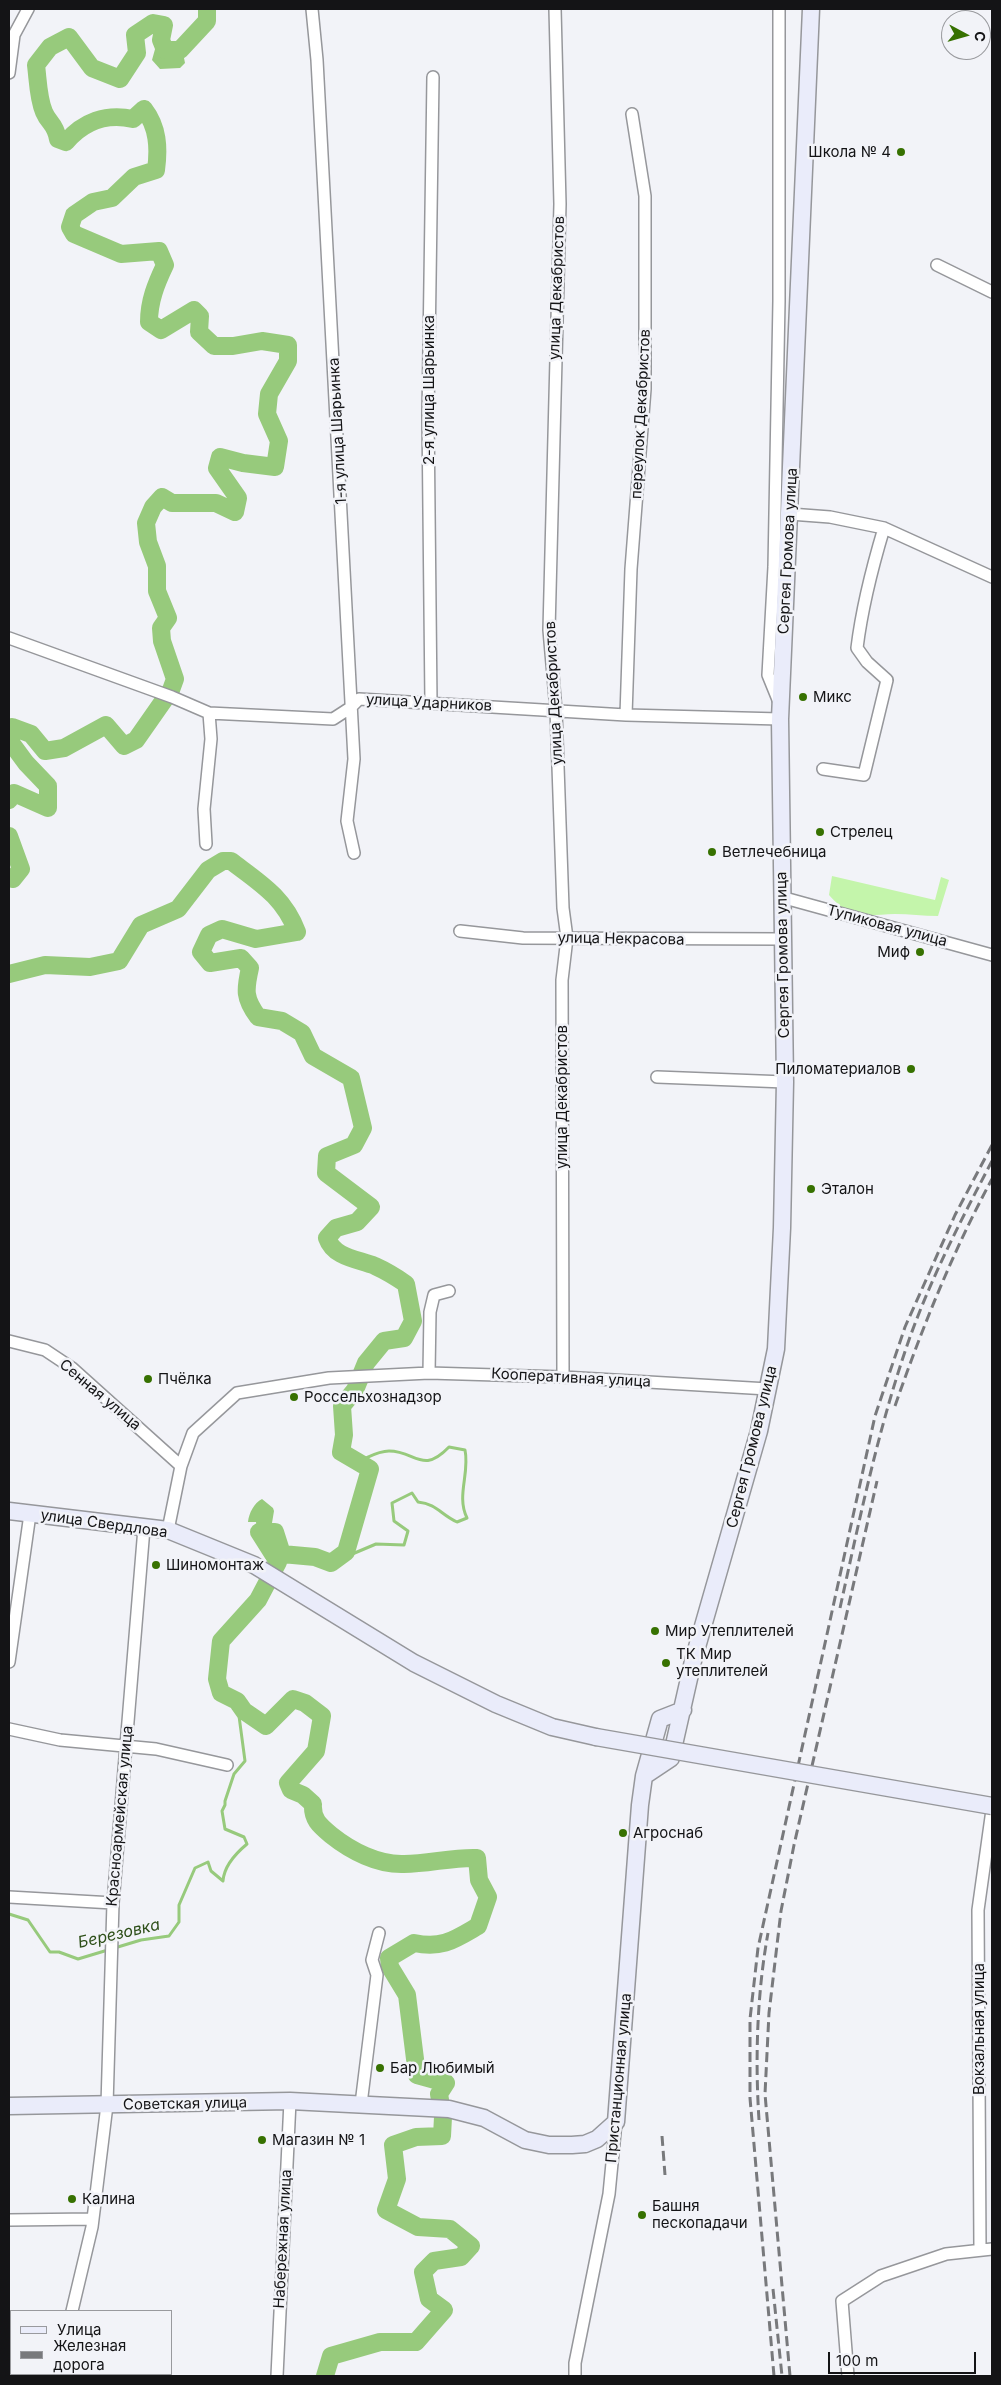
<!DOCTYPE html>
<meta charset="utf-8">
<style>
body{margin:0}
#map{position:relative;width:1001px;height:2385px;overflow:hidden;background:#f2f3f8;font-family:Inter,sans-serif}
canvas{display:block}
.frame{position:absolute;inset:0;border:10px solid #141416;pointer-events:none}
.legend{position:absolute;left:10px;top:2310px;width:162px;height:65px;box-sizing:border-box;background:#f2f3f8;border:1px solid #999a9e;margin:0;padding:6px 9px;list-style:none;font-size:15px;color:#141416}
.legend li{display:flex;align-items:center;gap:10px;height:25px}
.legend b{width:25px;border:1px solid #999a9e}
.north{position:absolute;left:941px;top:10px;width:50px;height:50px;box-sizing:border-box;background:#f2f3f8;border:1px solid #999a9e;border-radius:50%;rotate:96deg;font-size:14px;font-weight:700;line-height:20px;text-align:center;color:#141416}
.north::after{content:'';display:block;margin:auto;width:18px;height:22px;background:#377101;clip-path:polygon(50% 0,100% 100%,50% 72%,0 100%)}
.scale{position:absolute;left:828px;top:2352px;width:148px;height:22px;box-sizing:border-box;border:2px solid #141416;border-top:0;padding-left:6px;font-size:15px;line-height:18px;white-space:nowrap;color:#141416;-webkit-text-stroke:4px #f2f3f8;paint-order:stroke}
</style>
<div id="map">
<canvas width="1001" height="2385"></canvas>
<div class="frame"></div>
<ul class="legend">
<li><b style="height:6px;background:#eaecfa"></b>Улица</li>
<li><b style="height:6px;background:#78797c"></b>Железная дорога</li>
</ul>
<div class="north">С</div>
<div class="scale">100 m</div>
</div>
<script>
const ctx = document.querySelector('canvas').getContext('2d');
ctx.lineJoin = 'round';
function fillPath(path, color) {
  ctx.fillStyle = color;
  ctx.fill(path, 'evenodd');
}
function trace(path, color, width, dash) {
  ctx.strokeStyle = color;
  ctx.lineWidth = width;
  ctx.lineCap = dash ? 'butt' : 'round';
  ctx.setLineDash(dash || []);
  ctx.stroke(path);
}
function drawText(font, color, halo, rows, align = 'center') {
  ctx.font = font + ' Inter,sans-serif';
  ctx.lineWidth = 5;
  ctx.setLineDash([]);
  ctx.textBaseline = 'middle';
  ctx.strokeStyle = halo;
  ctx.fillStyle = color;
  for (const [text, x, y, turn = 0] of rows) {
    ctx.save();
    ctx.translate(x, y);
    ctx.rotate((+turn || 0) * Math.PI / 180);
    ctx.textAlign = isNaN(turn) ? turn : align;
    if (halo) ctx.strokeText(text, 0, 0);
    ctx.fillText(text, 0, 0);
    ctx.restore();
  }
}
fillPath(new Path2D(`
 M832,876L935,900L941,877L949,880L938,916C923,916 909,914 895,914C865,915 851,920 829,895Z`), '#c4f5ab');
fillPath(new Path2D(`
 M157,42L167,44L165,50L183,53L185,63L180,68L160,69L152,60Z
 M262,1499L273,1508L274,1511L270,1535H264L257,1530L256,1522H248C249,1513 254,1503 262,1499Z`), '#97ca7c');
trace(new Path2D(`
 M331,1563L376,1544L404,1545L408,1531L394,1521L392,1503L412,1493L418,1502C437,1504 440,1514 457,1522L467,1518C456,1496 470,1473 465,1450L449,1447C422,1475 416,1451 389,1451C378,1451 369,1457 359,1461
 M9,1914L28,1920L50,1952H59L78,1959L141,1940L169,1936L179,1922V1905L195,1868L208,1862L211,1871L223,1881C224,1866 235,1854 247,1844L244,1837L225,1829L222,1811L225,1805V1801L234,1774L245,1761L237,1701`), '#97ca7c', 3);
trace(new Path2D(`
 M9,736L12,727L31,734L45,751L64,748L106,725L124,746L136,740L171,690L175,679L162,641L161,628L168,618L157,591V566L148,542L146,523L153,507L162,497L172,503H216L235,512L238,498L217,468L220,457L243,463L275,467L279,441L267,414L269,394L288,361V345L262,341L233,346H214L199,332L200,316L194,310L161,330L149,322C149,301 156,284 165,265L159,251L121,254L74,234L70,227L74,215L93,202L112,198L134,177L156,170C159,148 158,127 144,109L133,119C106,113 83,122 66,142L58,139C55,123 49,124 44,112C38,98 38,80 36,65L50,47L69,37L92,68L120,79L137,53L135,35L153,23L164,25L161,40L165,50H180L207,21V9
 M9,740L26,763L48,786V808L14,793L9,800
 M9,836L21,869L13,879L9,878
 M9,974L45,965L90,967L119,961L141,925L178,909L208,870L223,861H231C260,883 284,897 297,932L256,939L222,929L209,935L201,952L210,963L241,958L250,968C245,990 244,998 258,1017L282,1021L302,1033L313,1056L351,1078L363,1128L354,1145L327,1156L326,1173L371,1207L357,1222L336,1228L327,1238C334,1258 358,1259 375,1266C386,1271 396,1277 406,1284L413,1321L404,1338L384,1341L366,1363L355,1390L342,1406L344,1435L341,1452L370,1469L346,1552L331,1563L315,1557L282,1554L275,1532H259L278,1562L258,1600L221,1641L217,1679L221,1693L237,1701L244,1711L266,1726L293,1699L305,1703L322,1716L316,1751L288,1783L291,1790L303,1795L313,1804C312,1819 319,1825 331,1835C351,1851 378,1865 404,1864C429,1864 452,1857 477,1858L479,1880L488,1897L478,1926C454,1940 442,1949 414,1943L389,1958L390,1967L407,1995L417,2075L446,2083L439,2094L443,2117L442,2136L416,2137L393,2145L397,2179L386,2210L418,2227L450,2229L471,2246L461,2257L434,2261L423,2272L429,2299L444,2310L416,2342H380L331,2356L325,2376`), '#97ca7c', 18);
const street = new Path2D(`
 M312,9L317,60L354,759L347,821L354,853
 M555,9L560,204L549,630L556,710L563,908L567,938L562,980L563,1377
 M9,73L14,35L28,9
 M937,265L992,292
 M790,514L830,517L884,528L992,577
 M9,638L172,697L209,713L333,719L350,708L359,699L626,715L780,719
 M779,702L768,675L774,567L779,301V9
 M431,703L428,415L433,77
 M626,715L631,569L645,389V196L632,114
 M823,769L864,775L887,680L867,662L857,648C862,607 872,568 884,528
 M206,844L204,809L211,739L209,713
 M781,897L992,955
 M460,931L523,938L782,939
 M657,1077L785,1082
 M9,1341L45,1350L72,1368L181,1466
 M429,1373L430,1312L434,1295L449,1291
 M168,1530L181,1466L193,1433L237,1393L329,1378L429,1373L563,1377L768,1389
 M9,1662L30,1514
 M9,1729L60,1740L156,1749L227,1765
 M9,1897L113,1903
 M361,2104L377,1975L372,1960L379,1933
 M9,2220L93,2219
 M980,2249L978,1910L992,1810
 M72,2311L92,2227L107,2105L113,1903L144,1528
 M9,2353L11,2354
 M57,2376V2374
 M277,2376L290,2101
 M575,2376V2363L609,2194L616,2122
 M848,2376L842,2301L881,2276L946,2254L992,2249`);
const secondary = new Path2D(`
 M9,1511L168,1530L254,1565L414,1663L496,1704L552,1727L596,1737
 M644,1776L671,1758L693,1661L759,1431L776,1349L782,1228L785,1082L780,719L811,9
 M9,2106L290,2101L449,2109L484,2118L525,2140L549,2145H572L585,2144L597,2139L616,2122L640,1805L644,1776L660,1719L683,1710`);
trace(street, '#96979b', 14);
trace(secondary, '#96979b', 19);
trace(street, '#fff', 11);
trace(secondary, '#eaecfa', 16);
trace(new Path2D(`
 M895,1406C922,1328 953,1251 992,1179
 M840,1608C860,1517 879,1425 910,1337C932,1276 962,1218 992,1161
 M759,2120C755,2059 757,1993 768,1933
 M662,2136L665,2175
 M773,2289L782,2376
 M774,2376L750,2098V2019L758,1948L875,1416L905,1327L955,1215L992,1145
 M790,2376L765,2094L769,2013L781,1911L794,1845L877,1481`), '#78797c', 3, [10, 5]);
const secondaryBridge = new Path2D(`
 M596,1737L992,1806`);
trace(secondaryBridge, '#96979b', 19, []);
trace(secondaryBridge, '#eaecfa', 16);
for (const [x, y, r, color] of [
 [901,152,5,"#377101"],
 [803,697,5,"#377101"],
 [820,832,5,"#377101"],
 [712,852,5,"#377101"],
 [920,952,5,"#377101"],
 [911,1069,5,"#377101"],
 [811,1189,5,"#377101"],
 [148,1379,5,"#377101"],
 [294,1397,5,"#377101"],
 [156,1565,5,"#377101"],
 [655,1631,5,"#377101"],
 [666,1663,5,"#377101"],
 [623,1833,5,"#377101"],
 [380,2068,5,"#377101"],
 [262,2140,5,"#377101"],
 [72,2199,5,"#377101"],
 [642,2215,5,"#377101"]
]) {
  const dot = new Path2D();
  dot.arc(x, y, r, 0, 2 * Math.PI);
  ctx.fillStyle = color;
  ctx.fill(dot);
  trace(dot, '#f2f3f8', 2);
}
drawText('15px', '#141416', '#f2f3f8', [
 ["Школа № 4",891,152,"right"],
 ["Микс",813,697],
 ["Стрелец",830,832],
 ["Ветлечебница",722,852],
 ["Миф",910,952,"right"],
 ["Пиломатериалов",901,1069,"right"],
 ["Эталон",821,1189],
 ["Пчёлка",158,1379],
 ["Россельхознадзор",304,1397],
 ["Шиномонтаж",166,1565],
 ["Мир Утеплителей",665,1631],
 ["ТК Мир",676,1654],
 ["утеплителей",676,1671],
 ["Агроснаб",633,1833],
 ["Бар Любимый",390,2068],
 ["Магазин № 1",272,2140],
 ["Калина",82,2199],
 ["Башня",652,2206],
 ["пескопадачи",652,2223]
], 'left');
drawText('15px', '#141416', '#f2f3f8', [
 ["улица Декабристов",557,288,-88],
 ["2-я улица Шарьинка",429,390,-90],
 ["переулок Декабристов",641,414,-87],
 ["1-я улица Шарьинка",338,431,-93],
 ["Сергея Громова улица",788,551,-87],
 ["улица Декабристов",554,693,-93],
 ["улица Ударников",429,703,3],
 ["Тупиковая улица",887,926,15],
 ["улица Некрасова",621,939,1],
 ["Сергея Громова улица",783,955,-91],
 ["улица Декабристов",562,1097,-90],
 ["Кооперативная улица",571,1378,3],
 ["Сенная улица",100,1395,40],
 ["Сергея Громова улица",752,1447,-76],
 ["улица Свердлова",104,1524,8],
 ["Красноармейская улица",120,1816,-85],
 ["Вокзальная улица",979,2029,-90],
 ["Пристанционная улица",619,2078,-85],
 ["Советская улица",185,2104,-1],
 ["Набережная улица",283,2239,-87]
]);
drawText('italic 16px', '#2e4f19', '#f2f3f8', [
 ["Березовка",119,1934,-13]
]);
</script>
